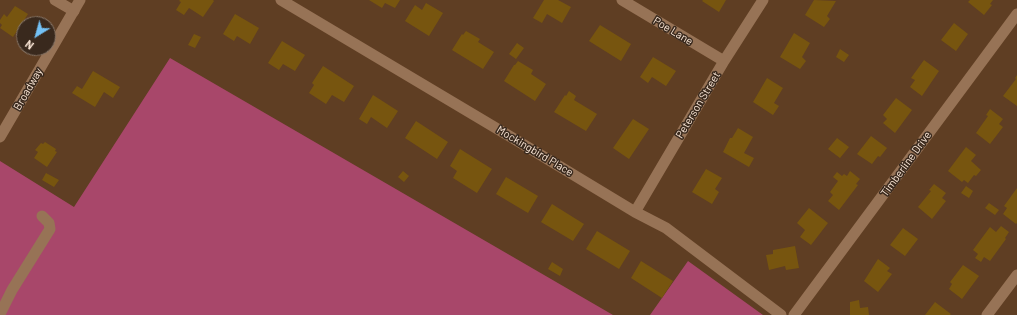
<!DOCTYPE html>
<style>
body{margin:0}
#map{position:relative;width:1017px;height:315px;overflow:hidden;background:#5f3e23;font-family:Barlow,sans-serif}
canvas{display:block}
.north{position:absolute;left:16px;top:16px;width:40px;height:40px;box-sizing:border-box;background:#39291d;border:1px solid #867567;border-radius:50%;rotate:217deg;font-size:11px;font-weight:700;line-height:16px;text-align:center;color:#fae6d6}
.north::after{content:'';display:block;margin:auto;width:14px;height:18px;background:#73c1f5;clip-path:polygon(50% 0,100% 100%,50% 72%,0 100%)}
</style>
<div id="map">
<canvas width="1017" height="315"></canvas>
<div class="north">N</div>
</div>
<script>
const ctx = document.querySelector('canvas').getContext('2d');
ctx.lineJoin = 'round';
function fillPath(path, color) {
  ctx.fillStyle = color;
  ctx.fill(path, 'evenodd');
}
function trace(path, color, width, dash) {
  ctx.strokeStyle = color;
  ctx.lineWidth = width;
  ctx.lineCap = dash ? 'butt' : 'round';
  ctx.setLineDash(dash || []);
  ctx.stroke(path);
}
function drawText(font, color, halo, rows, align = 'center') {
  ctx.font = font + ' Barlow,sans-serif';
  ctx.lineWidth = 3;
  ctx.setLineDash([]);
  ctx.textBaseline = 'middle';
  ctx.strokeStyle = halo;
  ctx.fillStyle = color;
  for (const [text, x, y, turn = 0] of rows) {
    ctx.save();
    ctx.translate(x, y);
    ctx.rotate((+turn || 0) * Math.PI / 180);
    ctx.textAlign = isNaN(turn) ? turn : align;
    if (halo) ctx.strokeText(text, 0, 0);
    ctx.fillText(text, 0, 0);
    ctx.restore();
  }
}
fillPath(new Path2D(`
 M170,58L613,315H0V161L74,207Z
 M688,261L763,315H650Z`), '#a8476a');
fillPath(new Path2D(`
 M180,0H213L214,1L203,17L189,8L184,15L176,10L181,2L179,1Z
 M369,0H400L395,8L385,3L382,8Z
 M544,0H558L571,7L562,23L547,14L542,23L533,18Z
 M703,0H726L719,12L702,1Z
 M814,0L836,1L827,16L830,19L824,27L805,15Z
 M970,0H993L990,4L992,5L984,15L968,2Z
 M426,3L443,13L429,36L405,21L415,5L422,10Z
 M15,6L28,14L13,37L0,28L2,25L0,23V20L4,14L7,17Z
 M235,14L259,28L250,44L237,36L234,41L223,34Z
 M954,23L968,34L956,51L941,40Z
 M600,25L631,44L621,61L589,41Z
 M466,31L480,39L478,42L494,52L483,69L452,50L462,34L463,35Z
 M794,33L810,43L802,57L806,61L800,69L780,57Z
 M194,34L201,37L195,48L188,45Z
 M282,41L305,55L295,71L283,64L279,70L268,63Z
 M517,43L524,48L516,59L509,54Z
 M840,49L849,55L844,62L836,57Z
 M653,57L676,71L666,86L652,77L648,83L640,77Z
 M924,60L939,71L922,96L910,87L915,80L911,78Z
 M518,61L533,70L531,74L546,84L535,101L504,81L514,65H515Z
 M323,66L354,86L344,102L332,95L326,104L309,93L314,85L312,83Z
 M93,71L120,87L113,98L104,92L95,107L72,93L77,86L82,89Z
 M1017,75V106L1003,96L1016,79L1015,78Z
 M767,78L783,88L774,103L779,106L773,115L753,102Z
 M569,91L576,96L574,100L597,114L586,131L554,112L565,95L566,96Z
 M373,95L398,111L387,128L371,117L367,124L359,119Z
 M896,98L912,110L895,133L883,123L887,119L883,115Z
 M990,109L1003,119L999,124L1003,127L990,144L976,133L988,116L986,115Z
 M633,119L649,129L629,159L613,148Z
 M416,121L448,142L437,159L405,138Z
 M738,128L753,137L744,153L754,158L749,167L723,152L730,138H732Z
 M871,136L887,148L880,157L878,156L872,164L857,154Z
 M837,138L849,147L840,158L828,149Z
 M45,142L56,149L55,151L57,152L47,167L34,158L38,152L35,150L41,143L43,144Z
 M966,147L976,155L971,161L981,170L976,176L974,175L968,183L964,180L962,182L948,171Z
 M460,149L492,169L477,193L453,178L457,171L450,166Z
 M706,169L722,178L715,189L719,192L712,204L692,192Z
 M403,171L409,176L404,182L398,177Z
 M850,171L860,179L856,184L858,185L839,210L828,201L833,195L830,192L838,181L833,177L837,172L842,176L844,174L847,176Z
 M46,173L59,180L54,187L42,180Z
 M506,177L538,196L528,213L496,194Z
 M934,184L946,193L942,198L946,201L932,219L918,207L931,191L929,190Z
 M966,186L973,191L969,198L961,193Z
 M1017,188V223L1016,224L1003,214L1007,208L1004,206Z
 M989,203L999,210L995,215L985,208Z
 M552,204L584,224L573,241L541,222Z
 M809,208L828,223L811,245L800,237L805,230L797,223Z
 M1001,226L1009,232L1005,238L1006,239L990,261L984,257L981,262L975,258L978,254L973,250L990,227L996,232Z
 M903,228L918,239L905,256L890,245Z
 M597,231L630,251L619,269L586,249Z
 M795,246L799,268L786,270L785,266L769,270L766,255L773,254V250Z
 M878,259L890,268L887,271L892,274L878,292L864,281Z
 M641,261L673,281L662,298L631,278Z
 M552,262L563,269L560,276L548,269Z
 M963,265L979,276L962,299L949,289L952,284L950,282Z
 M859,300L860,308L868,307L869,315H850V302Z
 M935,302L951,314L950,315H925Z`), '#77550f');
trace(new Path2D(`
 M55,0L74,11
 M281,0L511,137L635,212L666,228L781,315
 M622,0L724,61
 M635,212L724,61L763,0
 M0,314L12,290L50,229L49,223L42,216
 M794,315L1017,14
 M987,315L1017,275`), '#977356', 11);
trace(new Path2D(`
 M0,137L80,0`), '#977356', 11);
drawText('11px', '#fae6d6', '#39291d', [
 ["Poe Lane",673,31,31],
 ["Broadway",28,89,-60],
 ["Peterson Street",698,105,-59],
 ["Mockingbird Place",535,151,31],
 ["Timberline Drive",906,164,-54]
]);
</script>
